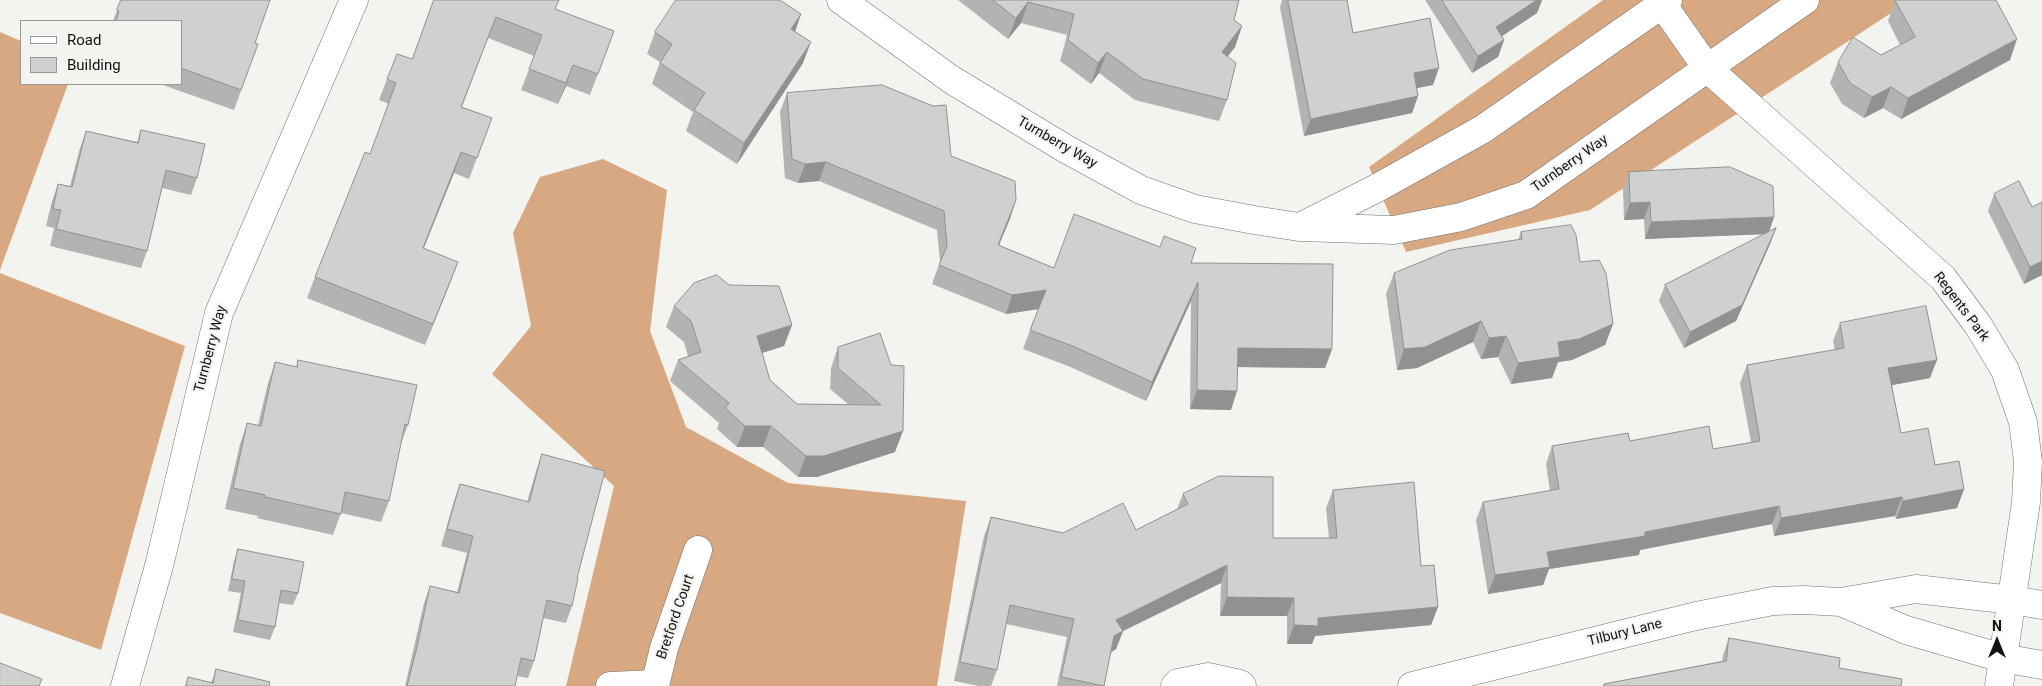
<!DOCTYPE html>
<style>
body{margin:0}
#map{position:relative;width:2042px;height:686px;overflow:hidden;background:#f3f4ef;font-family:Roboto,sans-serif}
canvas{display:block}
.legend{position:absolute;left:20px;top:20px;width:162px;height:65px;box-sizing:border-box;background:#f3f4ef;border:1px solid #999a96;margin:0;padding:6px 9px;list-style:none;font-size:15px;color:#121211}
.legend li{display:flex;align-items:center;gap:10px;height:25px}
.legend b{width:25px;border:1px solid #999a96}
.north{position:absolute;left:1972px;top:616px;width:50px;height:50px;-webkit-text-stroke:4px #f3f4ef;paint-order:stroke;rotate:0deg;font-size:14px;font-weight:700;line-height:20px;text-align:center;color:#121211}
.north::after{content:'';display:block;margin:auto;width:18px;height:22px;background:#121211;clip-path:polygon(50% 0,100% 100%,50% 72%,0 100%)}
</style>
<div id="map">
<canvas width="2042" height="686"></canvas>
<ul class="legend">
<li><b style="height:6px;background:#fff"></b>Road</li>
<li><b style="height:14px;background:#ced1cd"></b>Building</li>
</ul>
<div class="north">N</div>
</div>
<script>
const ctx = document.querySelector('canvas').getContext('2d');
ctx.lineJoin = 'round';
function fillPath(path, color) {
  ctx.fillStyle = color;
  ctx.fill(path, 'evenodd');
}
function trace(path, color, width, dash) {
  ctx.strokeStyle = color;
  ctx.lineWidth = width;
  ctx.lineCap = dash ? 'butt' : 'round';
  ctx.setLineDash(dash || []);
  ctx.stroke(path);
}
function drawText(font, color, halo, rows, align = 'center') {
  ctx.font = font + ' Roboto,sans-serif';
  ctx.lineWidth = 4.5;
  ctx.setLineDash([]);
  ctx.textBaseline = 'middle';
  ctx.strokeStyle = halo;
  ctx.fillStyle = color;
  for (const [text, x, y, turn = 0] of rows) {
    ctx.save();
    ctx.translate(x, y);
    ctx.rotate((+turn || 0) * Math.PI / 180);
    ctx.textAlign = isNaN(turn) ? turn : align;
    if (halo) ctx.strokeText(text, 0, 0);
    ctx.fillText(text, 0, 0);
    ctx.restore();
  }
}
fillPath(new Path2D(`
 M1603,0H1911L1590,210L1406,252L1369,167Z
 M0,32L21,41V84H68L0,270Z
 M603,159L667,190L650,331L686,427L788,483L966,501L937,686H566L614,486L492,374L531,326L513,233L540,177Z
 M0,273L185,346L101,650L0,613Z`), '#d8a882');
const minor = new Path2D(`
 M841,0L952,80L1066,149L1141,190L1195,209L1254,220L1299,227L1394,230L1461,217L1526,195L1805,0
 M1662,4L1707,68L1943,278L1978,325L2005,370L2023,422L2028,462L2026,502L1999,686
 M1302,226L1377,188L1483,129L1668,0
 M1841,602L1906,630L2002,658L2042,665
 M125,686L159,566L219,313L354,0
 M610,686L655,684
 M655,686L664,648L698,550
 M1175,686L1178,683L1208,677L1240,684L1242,686
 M1412,686L1696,616L1773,601L1804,600L1841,602L1916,589L2012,600L2042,605`);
trace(minor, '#71726e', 29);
trace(minor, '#fff', 28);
fillPath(new Path2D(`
 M121,0L258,44L234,110L160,84H181V21H113Z
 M434,0L556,10L614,31L590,95L566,86L558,104L521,90L534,56L488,38L462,107L492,118L469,179L454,173L424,248L450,283L425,345L307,298L315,277L370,154L389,104L379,100L387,79L412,59Z
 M958,0H1239L1234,20L1242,26L1235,47L1228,56L1227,100L1219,121L1135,100L1099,73L1091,84L1060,61L1067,35L1021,23L1008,39Z
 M1282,0H1347L1353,33L1433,85L1417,88L1418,96L1412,113L1304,136L1280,7Z
 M1425,0H1542L1537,13L1502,36L1504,40L1498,57L1472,73Z
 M1895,0L2010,60L1901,119L1883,108L1864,118L1842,104L1830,83L1838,62L1881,55L1900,45L1888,21Z
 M801,14L795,31L803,63L737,164L686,131L693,112L652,84L660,62L647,54L655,32Z
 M787,93L951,156L1016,200L999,245L1054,268L1191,263L1332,349L1325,368L1238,367L1231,410L1190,409L1191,301L1146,401L1068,366L1023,349L1038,309L1006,314L932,284L940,262L937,230L819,181L798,183L785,178L780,112Z
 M141,130L197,178L191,195L162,188L147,251L141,268L50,246L54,228L46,226L52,201L58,184L70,186L80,148L86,131L137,142Z
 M1629,172L1774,217L1769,232L1776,228L1770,244L1736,321L1684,348L1659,301L1665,285L1765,234L1645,239L1644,219L1624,220L1623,189Z
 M1994,194L2042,275L2024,284L1988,211Z
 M1521,232L1580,262L1613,324L1605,345L1572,360L1558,362L1552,378L1511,384L1498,357L1481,359L1473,342L1417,368L1397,370L1386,294L1394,273L1518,240Z
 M729,285L792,325L784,346L762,353L770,380L797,404H848L830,389L831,368L838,347L880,333L895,452L817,477H798L763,447H737L717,429L719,423L670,381L678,360L688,356L684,342L666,327L674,306Z
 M1840,323L1930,378L1892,385L1901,433L1964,489L1957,508L1896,519L1895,516L1774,536L1772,524L1640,550L1639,555L1549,569L1543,585L1488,594L1476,520L1483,502L1550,491L1546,464L1552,446L1630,441L1713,449L1751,442L1740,383L1747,365L1835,350L1833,341Z
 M298,360L408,425L401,443L389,501L381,522L341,513L333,535L257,518L258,516L225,509L240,444L247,423L258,425L268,383L275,362L296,367Z
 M542,454L577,578L572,606L566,623L543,618L534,661L528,678L517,676L515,686H405L424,603L430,586L457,592L467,553L441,546L454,501L460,484L527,502L536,471Z
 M1333,490L1421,566L1438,607L1431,625L1315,636L1312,644H1287V616H1220L1221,583L1123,631L1116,649L1110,653L1103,686H1057L1067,637L1006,624L997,670L991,686H979L954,681L984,536L991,517L1063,533L1136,530L1177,509L1183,494L1273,538H1329L1326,508Z
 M238,549L298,593L293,605L279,603L275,627L270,640L233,632L241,593L228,591L234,561Z
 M1729,638L1839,668L1901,686H1603L1604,684L1722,661L1723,655Z
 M216,669L269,686H185L188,677L211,683Z`), '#b1b4b0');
fillPath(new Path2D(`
 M1537,0H1542L1537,13L1490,44L1496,27Z
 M1028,2L1021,23L1008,39L1016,18Z
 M801,14L794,35L791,29Z
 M1242,26L1235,47L1215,73L1222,52Z
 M2017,39L2010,60L1901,119L1908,98Z
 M1504,40L1498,57L1472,73L1478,56Z
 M811,42L803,63L737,164L744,143Z
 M1107,52L1099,73L1091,84L1098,63Z
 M573,65L566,86L558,104L566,83Z
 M1439,68L1433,85L1407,90L1414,73Z
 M1891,87L1883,108L1864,118L1872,97Z
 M1418,96L1412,113L1304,136L1311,119Z
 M461,152L454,173L415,269L423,248Z
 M826,162L819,181L798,183L805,164Z
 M1016,200L1010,219L991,264L998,245Z
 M1650,202L1644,219L1624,220L1630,203Z
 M1774,217L1768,234L1645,239L1651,222Z
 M1776,228L1770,244L1736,321L1684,348L1690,332Z
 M2042,261V275L2024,284L2030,267Z
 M458,262L450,283L425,345L433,324Z
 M1198,282L1191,301L1146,401L1152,382Z
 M1046,290L1039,309L1006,314L1012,295Z
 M1481,321L1473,342L1417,368L1397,370L1404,349Z
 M1613,324L1605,345L1572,360L1558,362L1552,378L1511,384L1518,363L1558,342Z
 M792,325L784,346L749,357L757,336Z
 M1506,336L1498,357L1481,359L1489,338Z
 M1238,348L1332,349L1325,368L1231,367Z
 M1937,360L1930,378L1882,387L1888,368Z
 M1197,390L1237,391L1231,410L1190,409Z
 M745,426H771L763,447H737Z
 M903,431L895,452L817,477H798L806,456Z
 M1964,489L1957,508L1896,519L1903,501Z
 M1902,497L1895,516L1774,536L1781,518Z
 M1779,506L1772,524L1640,550L1639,555L1549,569L1543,585L1488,594L1495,575L1547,552Z
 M1227,565L1221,583L1123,631L1116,649L1107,655L1116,620Z
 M1227,597L1294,598L1287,616H1220Z
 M1438,607L1431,625L1315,636L1312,644H1287L1294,625L1318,618Z`), '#909290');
const building = new Path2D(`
 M121,0H270L255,43L258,44L241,90L181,68V21H116L119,11L117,10Z
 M434,0H559L555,9L614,31L598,74L573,65L566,83L529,69L542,35L496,17L461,107L492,118L477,158L461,152L423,248L458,262L433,324L315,277L365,152L370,154L396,83L387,79L397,54L412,59Z
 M676,0H780L801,14L791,29L811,42L744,143L694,110L705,93L660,63L672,44L655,32Z
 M993,0H1239L1234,20L1242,26L1222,52L1236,63L1227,100L1143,79L1107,52L1098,63L1068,40L1074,14L1028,2L1016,18Z
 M1288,0H1347L1353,33L1430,18L1439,68L1414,73L1418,96L1311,119Z
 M1442,0H1537L1496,27L1504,40L1478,56Z
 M1895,0H1996L2017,39L1908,98L1891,87L1872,97L1850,83L1838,62L1853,37L1881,55L1915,37Z
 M882,85L933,106L946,105L951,156L1015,181L1016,200L998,245L1054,268L1074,214L1160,247L1164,236L1196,248L1191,263L1333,264L1332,349L1238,348L1237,391L1197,390L1198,282L1152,382L1075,347L1030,330L1046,290L1012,295L939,265L947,246L944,211L826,162L805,164L792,159L787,93Z
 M141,130L205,144L197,178L166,170L147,251L56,229L61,210L53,209L58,184L72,187L86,131L138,143Z
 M1730,167L1773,186L1774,217L1651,222L1650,202L1630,203L1629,172Z
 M2019,181L2032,207L2042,202V261L2030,267L1994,194Z
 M1571,225L1576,235L1580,262L1599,260L1606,273L1613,324L1579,339L1558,342L1560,357L1518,363L1506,336L1489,338L1481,321L1425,347L1404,349L1394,273L1450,250L1522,239L1521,232Z
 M1776,228L1742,305L1690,332L1665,285Z
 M717,275L729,285L779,286L792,325L757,336L770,380L797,404L881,405L838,368V347L880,333L891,365L904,366L903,431L824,456H806L771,426H745L725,408L729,403L678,360L701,352L691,321L674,306L694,283Z
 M1926,306L1937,360L1888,368L1901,433L1928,428L1935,465L1959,461L1964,489L1903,501L1902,497L1781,518L1779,506L1645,532V536L1547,552L1550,567L1495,575L1483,502L1559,489L1552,446L1628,433L1630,441L1709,426L1713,449L1760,441L1747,365L1844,348L1840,323Z
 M298,360L417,385L408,425L405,424L389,501L345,492L341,514L265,497V495L233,488L247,423L261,426L275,362L297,367Z
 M542,454L605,471L577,578H578L572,606L547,600L534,661L521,658L515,686H407L416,651L430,586L459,593L473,536L447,529L460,484L529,502Z
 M1219,476L1273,477V538H1337L1333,490L1414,482L1421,566L1434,565L1438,607L1318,618V626L1294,625V598L1227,597V565L1116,620L1123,631L1114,636L1104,686L1061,677L1074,619L1010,605L997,670L960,662L991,517L1063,533L1123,503L1136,530L1188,504L1183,494Z
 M238,549L304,562L298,593L281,590L275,627L238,620L245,581L232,579Z
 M1729,638L1840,658L1839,668L1902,679L1901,686H1604V684L1726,661Z
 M0,663L42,679L39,686H0Z
 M216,669L270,682L269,686H186L188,677L213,683Z`);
fillPath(building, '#ced1cd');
trace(building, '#909290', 1);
drawText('14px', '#121211', '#f3f4ef', [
 ["Turnberry Way",1057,143,30],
 ["Turnberry Way",1570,164,-35],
 ["Regents Park",1961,307,53],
 ["Turnberry Way",211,349,-75],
 ["Bretford Court",676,617,-71],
 ["Tilbury Lane",1625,633,-14]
]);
</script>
